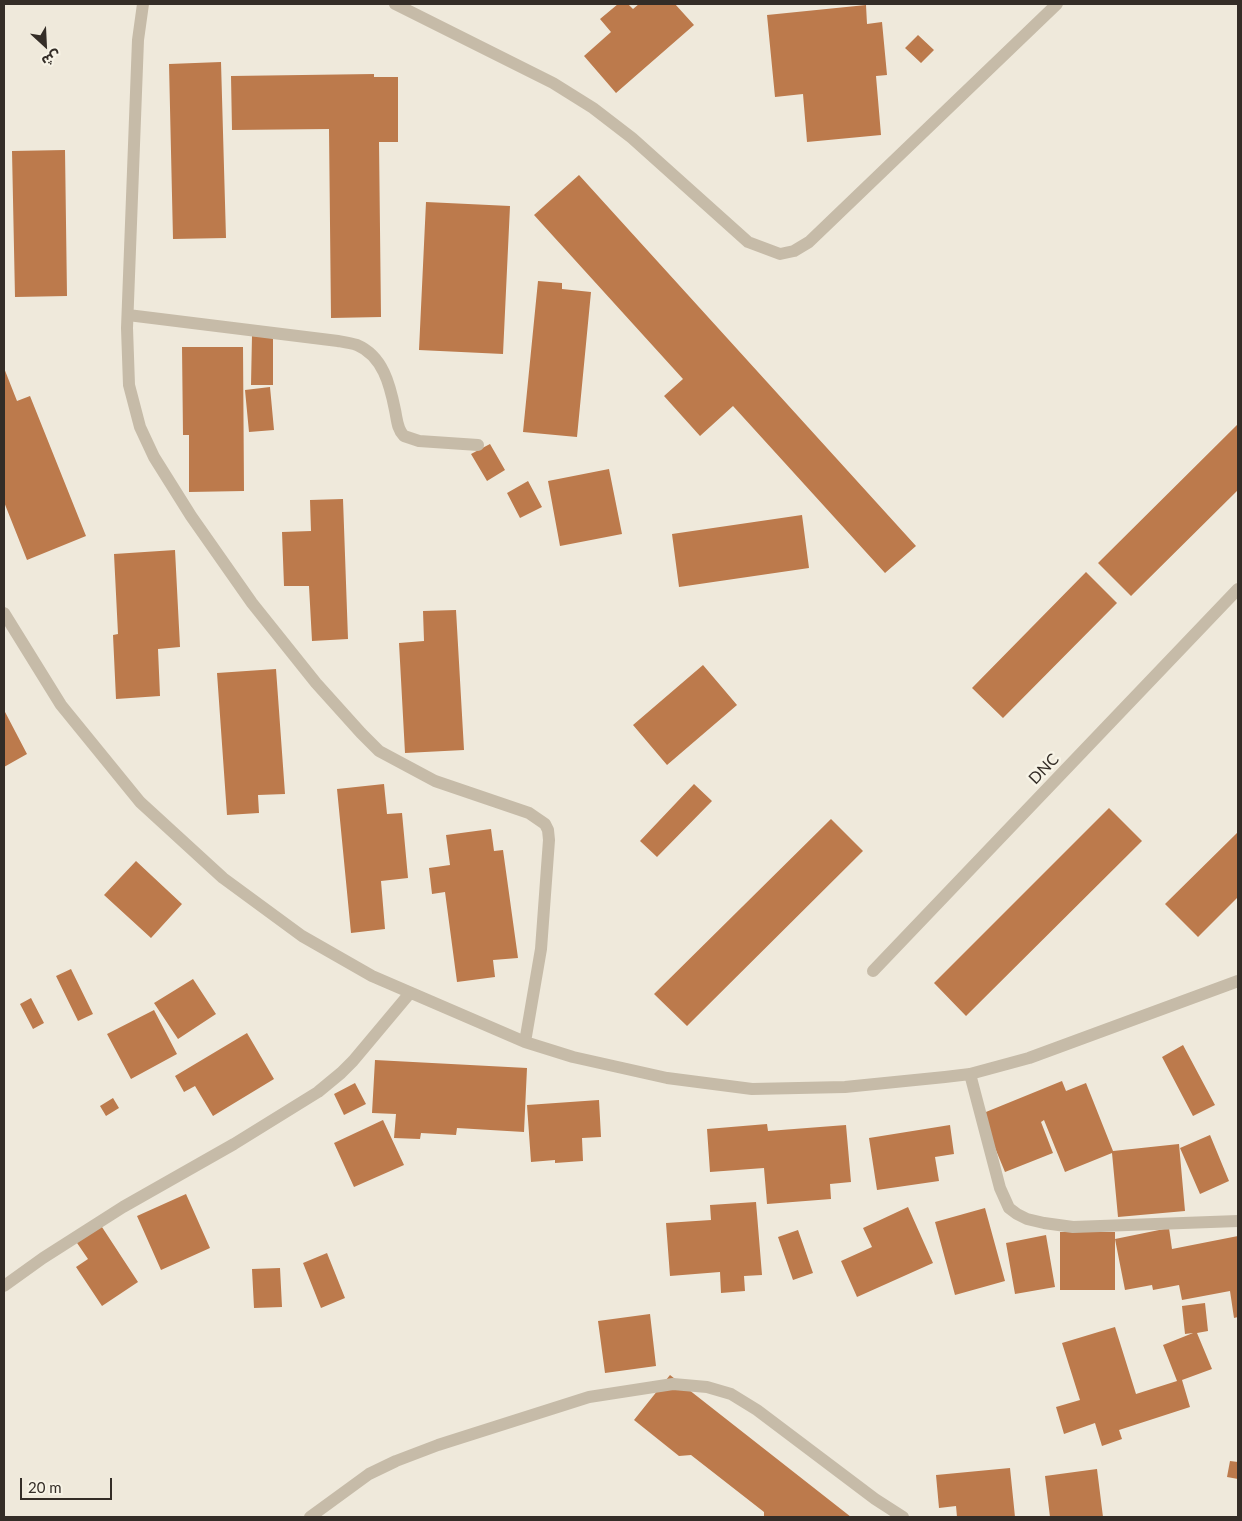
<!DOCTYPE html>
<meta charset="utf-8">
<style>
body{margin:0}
#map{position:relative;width:1242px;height:1521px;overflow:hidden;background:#efe9db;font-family:Lato,"Noto Sans Arabic",sans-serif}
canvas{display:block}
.frame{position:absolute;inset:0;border:5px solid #342d27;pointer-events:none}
.north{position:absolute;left:20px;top:20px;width:50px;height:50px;-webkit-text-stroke:4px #f7f3e6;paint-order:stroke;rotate:155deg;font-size:14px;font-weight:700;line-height:20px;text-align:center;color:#342d27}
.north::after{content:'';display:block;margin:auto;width:18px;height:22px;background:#342d27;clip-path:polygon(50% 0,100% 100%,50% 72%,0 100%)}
.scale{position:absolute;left:20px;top:1478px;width:92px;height:22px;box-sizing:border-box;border:2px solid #342d27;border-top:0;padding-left:6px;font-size:15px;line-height:18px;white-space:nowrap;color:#342d27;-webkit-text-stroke:4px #f7f3e6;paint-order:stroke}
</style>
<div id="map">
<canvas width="1242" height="1521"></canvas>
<div class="frame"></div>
<div class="north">ش</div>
<div class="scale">20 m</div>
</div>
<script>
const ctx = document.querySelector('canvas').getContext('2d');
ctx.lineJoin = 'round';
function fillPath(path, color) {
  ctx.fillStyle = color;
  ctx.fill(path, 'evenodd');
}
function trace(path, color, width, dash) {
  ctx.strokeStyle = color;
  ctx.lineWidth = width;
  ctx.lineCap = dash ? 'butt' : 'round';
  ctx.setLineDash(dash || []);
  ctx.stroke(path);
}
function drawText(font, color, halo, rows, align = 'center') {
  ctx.font = font + ' Lato,sans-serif';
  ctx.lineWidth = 5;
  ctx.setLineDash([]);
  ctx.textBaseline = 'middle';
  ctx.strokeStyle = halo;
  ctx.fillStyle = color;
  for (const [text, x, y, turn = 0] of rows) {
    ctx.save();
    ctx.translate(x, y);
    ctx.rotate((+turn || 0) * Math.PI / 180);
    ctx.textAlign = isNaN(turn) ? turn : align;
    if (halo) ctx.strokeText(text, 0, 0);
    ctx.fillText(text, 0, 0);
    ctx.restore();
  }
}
fillPath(new Path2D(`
 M618,4H628L633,9L639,4H675L694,25L616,93L584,56L611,32L600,19Z
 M866,5L867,24L882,22L887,75L876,76L881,135L807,142L803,94L775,97L767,15Z
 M918,35L934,50L921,63L905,48Z
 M221,62L226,238L173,239L169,64Z
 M374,74V77H398V142H379L381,317L331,318L329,129L232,130L231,76Z
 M65,150L67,296L15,297L12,151Z
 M579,175L916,546L885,573L733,406L700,436L664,396L683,379L534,215Z
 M426,202L510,206L503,354L419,350Z
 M538,281L562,283V289L591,292L577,437L523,432Z
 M252,336L273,337V385H251Z
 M182,347H243L244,491L189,492V435H183Z
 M4,368L17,401L30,396L86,536L27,560L4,502Z
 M270,387L274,430L249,432L245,390Z
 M1238,424V490L1131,596L1098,563Z
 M490,444L505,470L487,481L471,454Z
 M609,469L622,534L560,546L548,481Z
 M528,481L542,507L520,518L507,493Z
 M343,499L348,639L312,641L309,586H284L282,532L311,531L310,500Z
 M802,515L809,568L679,587L672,534Z
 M175,550L180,647L158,649L160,696L116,699L113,635L118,634L114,554Z
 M1086,572L1117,603L1003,718L972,688Z
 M456,610L464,750L405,753L399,643L424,641L423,611Z
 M703,665L737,705L667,765L633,725Z
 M276,669L285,794L258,795L259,813L227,815L217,673Z
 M4,710L27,754L4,767Z
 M384,784L387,814L402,813L408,878L381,881L385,929L351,933L337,789Z
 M694,784L712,801L657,857L640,841Z
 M1109,808L1142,841L966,1016L934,983Z
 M831,819L863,851L687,1026L654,994Z
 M491,829L494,851L503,850L518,958L493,960L495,977L457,982L445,892L432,894L429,868L450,865L446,835Z
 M1238,832V897L1198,937L1165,904Z
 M136,861L182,904L151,938L104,895Z
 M71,969L93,1014L78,1021L56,976Z
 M193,979L216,1014L178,1039L154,1003Z
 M31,998L44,1023L33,1029L20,1004Z
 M154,1010L177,1054L131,1079L107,1034Z
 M247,1033L274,1079L213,1116L195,1086L184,1092L175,1076Z
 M1183,1045L1215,1105L1193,1116L1162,1057Z
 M375,1060L527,1068L524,1132L457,1128L456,1135L421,1133L420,1139L394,1138L396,1114L372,1113Z
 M1062,1081L1066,1091L1086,1083L1113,1151L1179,1144L1185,1211L1118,1217L1112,1153L1065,1172L1044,1120L1041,1122L1053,1153L1005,1172L981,1114Z
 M355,1083L366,1104L344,1115L334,1094Z
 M113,1098L119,1108L106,1116L100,1106Z
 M599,1100L601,1137L582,1138L583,1161L555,1163V1160L531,1162L527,1105Z
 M383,1120L404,1165L354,1187L334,1143Z
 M767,1124L768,1131L846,1125L851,1182L830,1184L831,1199L767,1204L764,1168L710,1172L707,1129Z
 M950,1125L954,1154L935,1157L939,1181L877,1190L869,1138Z
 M1210,1135L1229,1181L1200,1194L1180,1148Z
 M186,1194L210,1248L161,1270L137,1216Z
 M756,1202L762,1275L744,1276L745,1291L721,1293L720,1272L670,1276L666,1223L711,1220L710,1205Z
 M908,1207L933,1263L857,1297L841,1261L872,1247L863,1228Z
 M985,1208L1005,1281L955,1295L935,1222Z
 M100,1224L138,1282L102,1306L76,1267L88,1259L75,1240Z
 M1169,1228L1172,1249L1238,1236V1317L1234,1318L1230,1291L1182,1300L1179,1285L1153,1290L1152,1285L1125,1290L1115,1239Z
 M798,1230L813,1273L793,1280L778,1237Z
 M1060,1232H1115V1290H1060Z
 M1046,1235L1055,1287L1015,1294L1006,1243Z
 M327,1253L345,1298L321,1308L303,1263Z
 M280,1268L282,1307L254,1308L252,1269Z
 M1205,1303L1208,1331L1197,1333L1212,1369L1182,1380L1190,1407L1119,1430L1122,1439L1102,1446L1095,1423L1064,1434L1056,1407L1080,1400L1062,1343L1115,1327L1136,1394L1177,1381L1163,1345L1193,1333L1185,1334L1182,1306Z
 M650,1314L656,1366L605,1373L598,1321Z
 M670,1375L851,1517H764V1512L691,1455L679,1456L634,1420Z
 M1230,1461L1238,1462V1479L1227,1477Z
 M1010,1468L1015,1517H957L956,1506L939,1508L936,1475Z
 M1097,1469L1103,1517H1050L1045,1476Z`), '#bc7a4c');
trace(new Path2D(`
 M143,4L138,40L127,328L129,385L140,427L154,457L191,516L252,603L316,683L361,733L379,751L435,781L529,813L545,824L548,830L549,840L541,949L525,1042
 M395,4L553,83L593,108L632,138L748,242L780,254L794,251L809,242L1057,4
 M128,315L338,341C344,342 351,343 357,345C383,356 390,385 395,410C397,419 397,429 404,436L419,441L478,445
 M4,613L61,705L140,802L223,878L302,936L372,976L525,1042L573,1057L667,1078L752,1089L845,1087L945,1077L970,1074L1029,1058L1238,981
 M873,971L1238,589
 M970,1074L1000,1188L1009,1208L1017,1214L1027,1219L1044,1223L1073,1227L1238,1221
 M4,1286L43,1258L123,1207L234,1144L318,1092L341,1073L353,1061L410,993
 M310,1517L369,1474L396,1461L438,1445L589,1397L673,1384L707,1387L731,1394L757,1410L875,1499L903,1517`), '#c6bba8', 12);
drawText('16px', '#342d27', '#f7f3e6', [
 ["DNC",1044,769,-46]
]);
</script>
